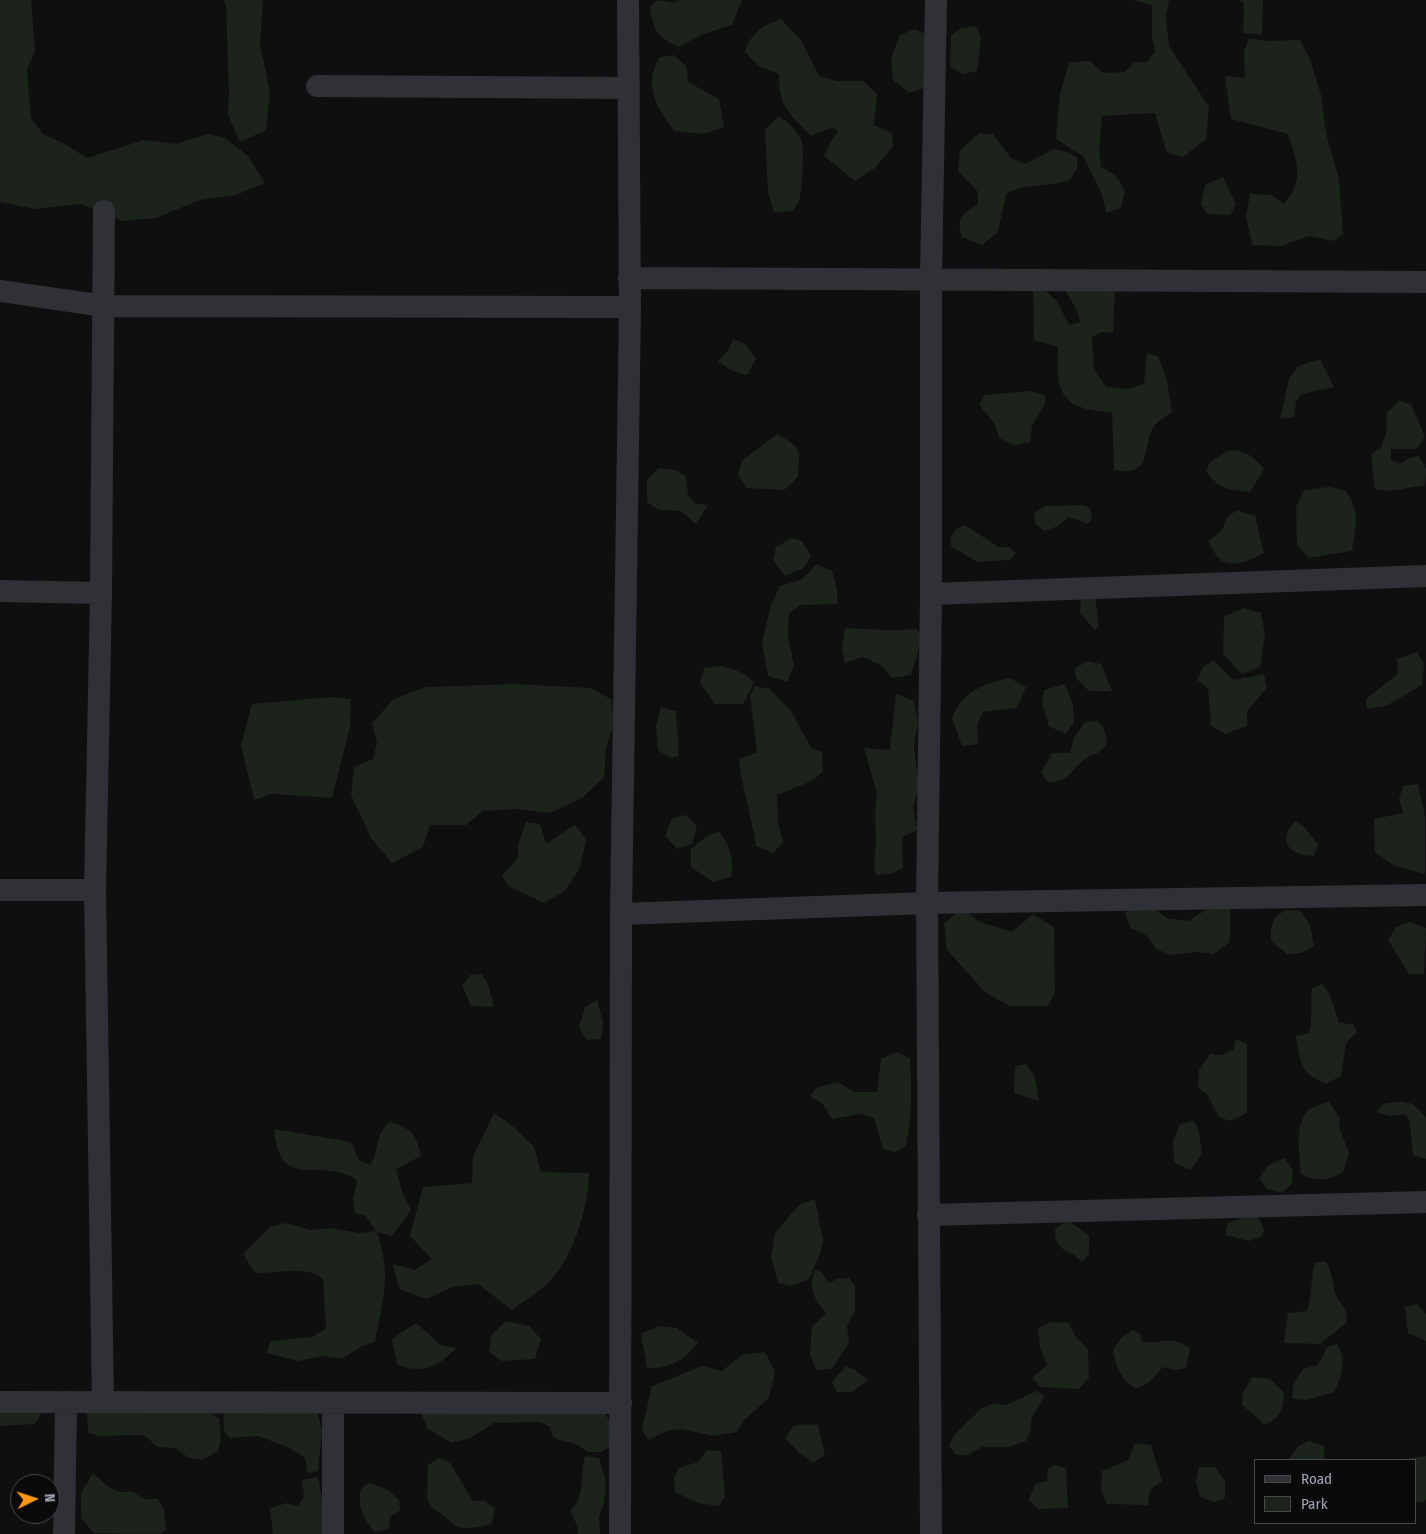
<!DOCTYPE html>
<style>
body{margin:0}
#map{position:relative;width:1426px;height:1534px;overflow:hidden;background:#0f0f10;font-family:"Fira Sans Condensed",sans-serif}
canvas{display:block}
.legend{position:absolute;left:1254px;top:1459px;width:162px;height:65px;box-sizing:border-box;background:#0a0a0b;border:1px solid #45494e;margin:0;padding:6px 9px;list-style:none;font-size:15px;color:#9ea7b3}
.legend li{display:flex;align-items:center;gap:10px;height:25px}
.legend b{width:25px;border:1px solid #45494e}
.north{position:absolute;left:10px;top:1474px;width:50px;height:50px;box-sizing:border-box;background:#0a0a0b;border:1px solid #45494e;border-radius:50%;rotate:86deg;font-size:14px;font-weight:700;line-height:20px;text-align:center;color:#9ea7b3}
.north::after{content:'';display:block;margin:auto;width:18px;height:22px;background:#ff9718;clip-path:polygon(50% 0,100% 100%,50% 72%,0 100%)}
</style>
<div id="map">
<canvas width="1426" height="1534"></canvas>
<ul class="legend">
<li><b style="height:6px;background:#303136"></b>Road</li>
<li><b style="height:14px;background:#1b231b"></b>Park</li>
</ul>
<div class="north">N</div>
</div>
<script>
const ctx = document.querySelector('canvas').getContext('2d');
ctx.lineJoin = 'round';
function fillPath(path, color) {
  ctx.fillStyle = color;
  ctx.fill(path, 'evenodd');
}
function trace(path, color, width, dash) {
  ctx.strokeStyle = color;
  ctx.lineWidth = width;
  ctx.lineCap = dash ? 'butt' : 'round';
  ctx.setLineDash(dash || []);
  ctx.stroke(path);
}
fillPath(new Path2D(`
 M0,0H31L35,52L27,69L31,118L43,134L63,143L87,158L144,140L176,144L208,134L225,138L247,155L265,183L236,195L200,200L156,218L122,221L81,204L35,209L0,202Z
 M223,0H263L260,44L270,92L266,130L240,142L228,115L229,92L226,4Z
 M657,0L674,3L679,0H742L732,25L703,34L678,47C656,35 654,32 650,7Z
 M1132,0H1169L1166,16L1169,46L1209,107L1206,139L1183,157L1167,153L1155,113L1102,116L1099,151L1101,167L1116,176L1125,190L1121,208L1106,213L1103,197L1083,156L1056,139L1060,94L1069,62L1090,61L1103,73L1125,72L1134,62H1147L1155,52L1152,37V5Z
 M1239,0H1263L1262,35L1243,33L1244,3Z
 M781,19L800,39L819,76L837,81H863L877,94L874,125L892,133L893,146L875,168L855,181L824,156L830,143L838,132L833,127L811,136C790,114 778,106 779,74L758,66L745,52C750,33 764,25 781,19Z
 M976,26L981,38L977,71L963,74L950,67L951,35L961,28Z
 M915,29L928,35L927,87L909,93L893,80L891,58L900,35Z
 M1249,38L1266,41L1300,40L1310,59L1321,95L1326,133L1339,179L1343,234L1333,241L1309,236L1281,246L1252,245L1246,216L1250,194L1272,195L1284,204C1305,180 1297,162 1288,134L1231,119L1225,76L1245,78L1244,52Z
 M674,55L686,66L688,82L719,99L724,127L704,134L674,131C657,107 642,85 660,57Z
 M779,116C787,122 796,129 801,139C805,146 802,188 800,197C799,202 795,207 793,211L774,213L768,192L765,130Z
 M979,133L993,134L1011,158L1025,164L1054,149L1067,152L1077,158V168L1070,180C1047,188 1027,182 1006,194L998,232L982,245L962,237C956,217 961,215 978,204V192L958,171L960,150Z
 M1223,177L1236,204L1230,215L1207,214L1201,204L1205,185Z
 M1059,279L1115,289L1113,333L1101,332L1092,337L1094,368L1106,387L1131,389L1144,383L1147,354L1158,356L1167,380L1172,412C1165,417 1158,420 1153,428C1142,448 1153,477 1114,470L1112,412C1062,410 1055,394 1058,347L1034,340L1033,288L1040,286L1057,301L1069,325L1080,322C1079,309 1065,292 1059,279Z
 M733,339L744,343L756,359L747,375L730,370L718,361L729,349Z
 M1320,359L1334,387L1301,394L1296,402L1294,417L1280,419L1289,379L1298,366Z
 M1029,391L1045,395V404L1032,426L1030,442L1015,445L999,438L995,424L979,405L985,395Z
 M1400,401L1411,404L1425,436L1417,449H1391V460L1400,464L1409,458L1419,456L1426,469L1425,485L1390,491L1375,489L1371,454L1381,448L1386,434L1387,412Z
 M777,434C802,448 800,449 798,477L784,490L747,488L738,475L742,461Z
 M1230,450C1246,451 1254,456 1264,469L1250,492C1228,490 1219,489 1206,471L1210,462Z
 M659,468L676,470L686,477L688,495L694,503L708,505L696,524L681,511L659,510L647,502V480Z
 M1329,487L1345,490C1361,512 1356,524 1352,551L1309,558L1297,545L1296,507L1304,490Z
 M1082,505L1090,508L1092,520L1088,524L1069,517L1058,526L1045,531L1036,525L1034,514L1045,506Z
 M1237,510L1255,516L1264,553C1251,560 1226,572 1216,555C1213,550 1211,545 1208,541L1223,529L1226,518Z
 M965,525L998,547H1009L1016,553L1010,560L977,562L951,546C950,533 954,529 965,525Z
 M792,538L802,541L811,556L804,568L785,576L773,560L776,547Z
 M817,564L832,571L837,589V604L800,605L789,614L788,635L794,666L787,682L768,676L762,643L771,605L780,586L801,580Z
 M1095,596L1099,626L1095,630L1080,613L1081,597Z
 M1243,608L1261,613L1265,635L1260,667L1242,674L1223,654L1224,617Z
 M845,628L890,630L917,629L922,636L911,675L892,678L882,666L863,657L845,663L842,648Z
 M1417,652L1424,664L1422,685L1386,706L1367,709L1366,699L1398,674L1397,659Z
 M1213,660L1234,680L1264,674L1267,688L1247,711V726L1225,734L1211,726L1208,688L1197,680L1203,667Z
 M1088,661L1101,664L1112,691H1089L1076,678L1075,668Z
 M720,666C733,669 746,672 754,683L743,704H715L700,683L704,668Z
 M1010,678L1026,687L1017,708L983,712L977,725L978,744L962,746L952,718C962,692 984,683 1010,678Z
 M515,684L590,688L611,699L614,722L606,748L604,777L582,798L550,813L517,809L483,811L466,825H430L423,847L392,863L371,838L351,795L354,767L373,759L377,743L372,723L394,699L426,687Z
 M1065,684L1073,705L1074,723L1065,734L1049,726L1042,704L1044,690Z
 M755,686L770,689L791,711L811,748L822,752L823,772L812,781L777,795L778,823L783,842L773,853L756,846C752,817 742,789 739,759L757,752L750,695Z
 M896,694L914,701L918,722L914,746L919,788L913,806L917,830L902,837L903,868L890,874L876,875L874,866L876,840L875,814L877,794L864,748L890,750Z
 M330,697L351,699L350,727L332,798L272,794L254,800L241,745L252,704Z
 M661,707L676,711L679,756L670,758L658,750L656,726Z
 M1098,721L1104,728L1107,743C1096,759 1095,751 1085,759C1070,772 1070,780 1049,783L1041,773L1052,753H1070L1074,737L1085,722Z
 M1418,784L1425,816V874L1395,866L1375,852L1374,819L1403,813L1399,799L1403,786Z
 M686,815L697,826L692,844L677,849L665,836L672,818Z
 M1295,821L1304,827L1318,844L1314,856C1290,856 1276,841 1295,821Z
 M526,822L540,824L546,844L575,825L586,839L580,868L565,891L544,903L508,886L502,875L518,858V845Z
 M719,831C730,846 734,858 731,877L713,882L691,867V849L707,836Z
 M1136,902L1148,905L1167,918L1188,921L1204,911L1230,906V942L1213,954L1196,952L1171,955L1156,949L1146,935L1131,928L1125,914Z
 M962,909L980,922L1012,932L1033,914L1054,927L1055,992L1048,1006H1009L985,992L947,950L944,923Z
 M1285,910L1301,911L1310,925L1314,946L1301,953L1287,954L1271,941V930L1274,918Z
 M1409,922L1426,928L1424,974H1409L1388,940L1396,927Z
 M482,974L488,984L494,1007L471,1006L462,986L470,975Z
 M1322,984L1330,995L1339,1023L1353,1024L1357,1032L1346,1043L1341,1076L1326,1084C1300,1073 1300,1062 1296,1036L1309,1033C1313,1024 1310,1002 1312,989Z
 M597,1000L603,1022L601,1039L587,1040L579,1027L585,1007Z
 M1235,1039L1247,1044V1113L1230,1121L1219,1117L1207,1094L1198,1088L1199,1070L1210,1054L1223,1055L1234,1049Z
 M897,1052L910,1058C912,1087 912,1118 906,1146L895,1152L883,1149L874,1118L861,1114L832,1119L823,1104L810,1096L816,1088L838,1082L854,1092H877L881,1059Z
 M1026,1064L1035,1077L1039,1101L1014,1093L1015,1066Z
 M1401,1101L1413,1104L1426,1117V1159L1413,1155L1410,1122L1406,1114L1390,1116L1376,1112L1383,1104Z
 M1329,1102L1340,1118L1339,1127L1349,1153L1343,1172C1329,1181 1316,1182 1301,1174C1300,1155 1293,1123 1310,1109C1315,1106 1323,1104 1329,1102Z
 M494,1113L515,1128L534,1147L541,1172L589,1173C589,1205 573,1258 550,1281C539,1292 525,1300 512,1310L478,1284L452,1287L427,1299L399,1289L393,1264L415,1270L432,1259L410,1236L423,1187L472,1183L473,1157Z
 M1194,1121L1199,1131L1202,1154L1190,1170L1174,1162L1173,1141L1180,1124Z
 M389,1122C410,1127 417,1134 421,1156L396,1169L402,1191L411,1210L392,1236L377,1232C392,1278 383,1297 375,1342L362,1346L342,1359L324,1356L297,1361L267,1353L270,1341L312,1337L326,1329L323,1279C305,1264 277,1274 255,1273L243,1254L270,1227L286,1223L310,1230L331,1228L359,1233L376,1231L366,1216L355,1213L353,1200L357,1180C320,1155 280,1195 274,1129L351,1142L359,1160L370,1165C381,1151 372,1139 389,1122Z
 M1284,1158L1293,1170L1292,1184L1282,1193L1267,1189L1259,1179L1267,1166Z
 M815,1199L823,1240L820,1254L809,1279L792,1286L778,1283L771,1257L775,1233L799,1205Z
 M1245,1217H1258L1264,1229L1263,1236L1249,1241L1225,1235L1228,1223Z
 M1070,1222L1089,1235V1254L1082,1262C1069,1247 1055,1254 1055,1230L1062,1224Z
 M1315,1262H1326C1334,1273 1331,1286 1337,1297C1344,1310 1346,1303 1347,1322L1320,1344L1284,1343L1288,1313L1307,1311C1312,1295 1311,1279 1315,1262Z
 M815,1270L821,1272L829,1283L837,1279L849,1278L855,1286V1312L847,1325L849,1343L832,1369L816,1370L810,1355L812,1327L826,1313C814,1299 808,1288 815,1270Z
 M1417,1304L1426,1314V1341L1408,1333L1405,1307Z
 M506,1321L529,1326L541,1339L535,1359L502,1361L489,1352L492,1334Z
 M1051,1322L1069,1323L1076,1337L1088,1349L1089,1378L1079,1389L1040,1387L1032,1378L1047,1365L1040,1347L1038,1328Z
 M416,1323L441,1345L456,1348C437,1368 425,1374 397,1365L392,1339Z
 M659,1326L677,1328L698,1343C685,1360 669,1369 647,1368L641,1334Z
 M1133,1330L1140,1334L1142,1342C1164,1344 1170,1334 1190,1349L1186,1368L1175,1370L1163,1367L1148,1383L1136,1389C1121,1380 1115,1366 1113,1349L1122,1337Z
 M1337,1344C1347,1358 1342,1377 1334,1392L1307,1400L1292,1399L1293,1385L1303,1369L1318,1365L1327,1347Z
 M765,1352L775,1371L769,1398L744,1420L737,1432L714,1436L681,1429L667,1431L648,1440L642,1429L652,1386L702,1366L722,1371L742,1355Z
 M846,1366L855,1370L868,1380L852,1392H837L832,1382Z
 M1252,1377L1270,1379L1284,1392C1283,1410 1281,1417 1265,1425L1242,1405L1243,1393Z
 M1037,1391L1045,1396L1031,1419V1429L1026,1441L1009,1447H982L968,1455H957L949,1446L954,1435L982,1408L993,1404L1006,1405Z
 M0,1393L34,1399L41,1414L35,1424L0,1426Z
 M316,1407L322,1431L318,1471L307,1473L305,1458L290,1448L258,1436L230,1438L224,1432L223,1409Z
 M204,1409L219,1419L221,1438L218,1451L202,1460L189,1458L175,1448L158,1447L144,1435L99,1436L88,1433L87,1412Z
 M602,1409L613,1426V1444L602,1452H587C573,1439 568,1445 553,1437L549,1426L540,1422L494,1423L470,1438L452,1443L428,1429L420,1412Z
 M806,1424L818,1425L825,1455L813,1463L799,1453L785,1438L794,1426Z
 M1309,1441L1324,1446V1460H1288L1298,1446Z
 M1135,1443L1151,1445L1162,1481L1150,1490L1148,1505L1107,1504L1101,1490L1102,1471L1128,1460Z
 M707,1450L721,1451L725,1496L719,1506L698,1503L675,1492L674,1477L679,1468L698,1462Z
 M585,1456L599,1458L606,1481L604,1503L599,1517L600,1534H578V1527L570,1511C586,1496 580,1475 585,1456Z
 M1426,1456V1499L1424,1502H1415V1460H1397Z
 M439,1458L450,1463L473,1501H485L495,1509L492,1524C449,1534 462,1526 431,1507L427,1497L428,1465Z
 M1054,1465L1066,1468L1068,1508L1038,1509L1029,1500L1035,1484L1047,1481L1048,1469Z
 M1199,1467H1215L1225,1481V1498L1214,1502L1200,1497L1196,1482Z
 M93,1473L107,1486L120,1492H133L144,1499H158L164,1509L166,1530L159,1534L94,1533L81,1518V1493Z
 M318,1477L328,1534H273L270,1508L287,1503L298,1506L304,1496L302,1480Z
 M369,1483L387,1489L399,1500L400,1510L390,1517L389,1529L375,1532C363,1518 357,1507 361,1489Z`), '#1b231b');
trace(new Path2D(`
 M317,86L629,88
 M629,278L1426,282
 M0,291L104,306L630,307
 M0,591L101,593
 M931,594L1426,576
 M0,890H95
 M621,914L927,903L1426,895
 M928,1215L1426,1202
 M103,1401L95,890L101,593L104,211
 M0,1402L621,1403
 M64,1534L66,1402
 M333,1534V1403
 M620,1534L621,914L630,307L628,0
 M931,1534L927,903L931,594V278L936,0`), '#303136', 22);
</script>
